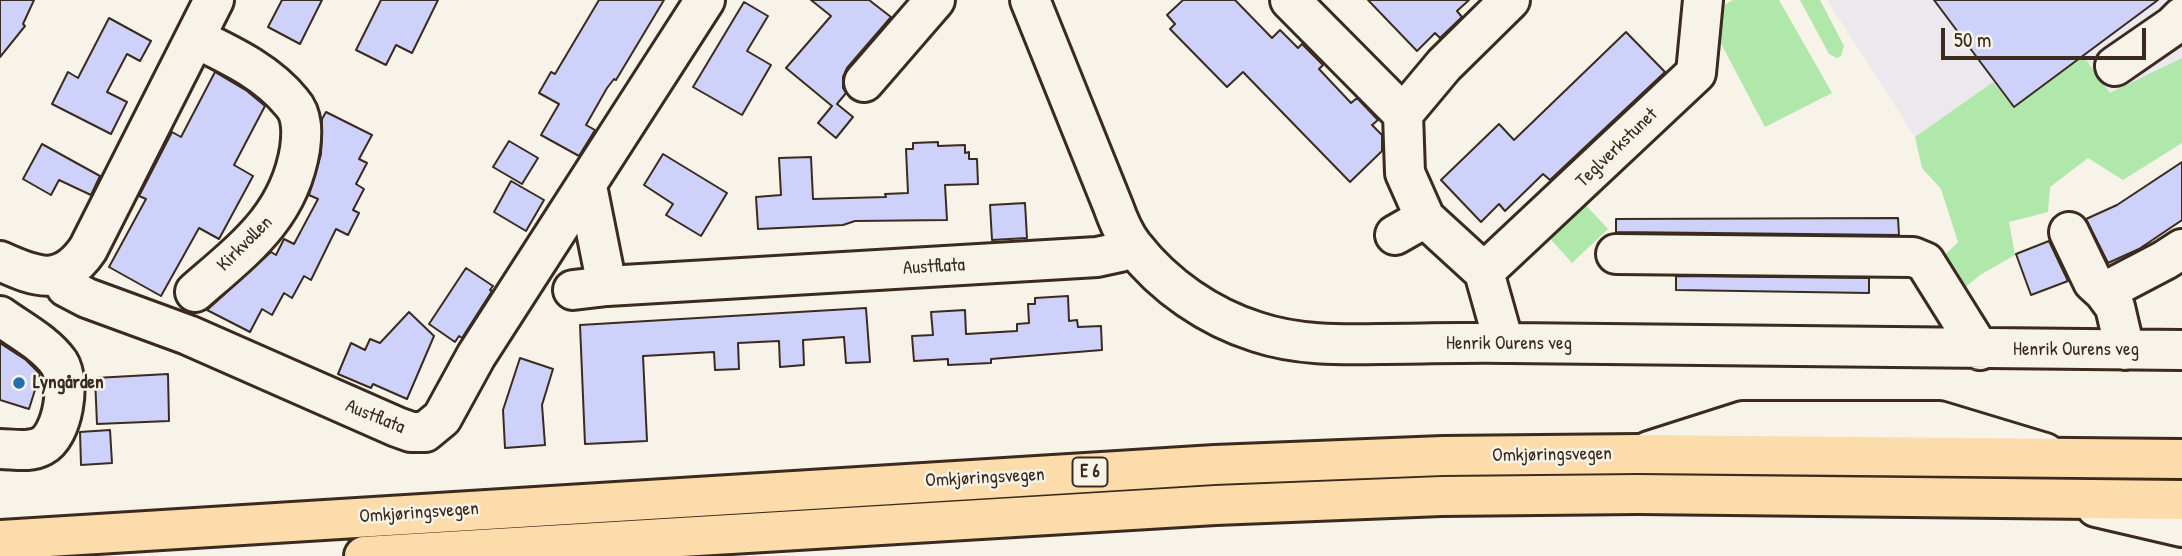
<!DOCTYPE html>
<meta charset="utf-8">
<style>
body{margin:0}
#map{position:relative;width:2182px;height:556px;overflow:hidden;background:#f7f3e8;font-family:"Patrick Hand",sans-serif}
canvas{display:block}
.scale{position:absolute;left:1941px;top:28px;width:205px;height:32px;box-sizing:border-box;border:4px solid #3b2a1e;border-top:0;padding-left:9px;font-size:21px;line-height:24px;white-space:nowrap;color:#3b2a1e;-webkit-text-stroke:5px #f7f3e8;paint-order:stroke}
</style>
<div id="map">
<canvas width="2182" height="556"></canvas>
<div class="scale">50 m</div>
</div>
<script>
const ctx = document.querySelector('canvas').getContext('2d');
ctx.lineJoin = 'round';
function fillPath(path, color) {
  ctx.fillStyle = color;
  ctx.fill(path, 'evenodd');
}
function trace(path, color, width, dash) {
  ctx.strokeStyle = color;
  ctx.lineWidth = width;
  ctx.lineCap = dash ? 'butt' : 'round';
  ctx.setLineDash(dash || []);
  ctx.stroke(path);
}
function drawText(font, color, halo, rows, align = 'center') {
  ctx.font = font + ' "Patrick Hand",sans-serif';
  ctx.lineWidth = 5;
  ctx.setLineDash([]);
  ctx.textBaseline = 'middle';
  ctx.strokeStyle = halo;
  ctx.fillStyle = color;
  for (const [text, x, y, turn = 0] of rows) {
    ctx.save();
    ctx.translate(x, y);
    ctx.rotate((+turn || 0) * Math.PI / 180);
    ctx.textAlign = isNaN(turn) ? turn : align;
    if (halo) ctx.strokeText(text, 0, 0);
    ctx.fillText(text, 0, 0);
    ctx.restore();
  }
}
fillPath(new Path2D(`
 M1827,0H2182V58L2110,94L2082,57L2013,108L1993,82L1915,137Z`), '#ebe9ee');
fillPath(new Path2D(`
 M1733,0H1779L1832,93L1765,127L1706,15Z
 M1800,0H1820L1844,46L1841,56L1837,58L1829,54Z
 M2083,56L2110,93L2182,58V143L2123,180L2088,158L2050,187L2048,212L2009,222L2015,255L1980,275L1957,294L1939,261L1958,242L1941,189L1922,168L1915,137L1993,82L2014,108Z
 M1583,202L1608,229L1572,263L1547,235Z`), '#b0e7aa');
const building = new Path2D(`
 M0,0H34L23,24L25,26L0,57Z
 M282,0H322L300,44L268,27Z
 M381,0H438L412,53L396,45L386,65L356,50Z
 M599,0H664L616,80L614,79L607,88L586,125L595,130L579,156L541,135L559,104L539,93L551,72L555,74Z
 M811,0H869L891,17L847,68L843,77V88L846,93L837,104L853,117L836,138L818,123L832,106L786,68L831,16Z
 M1183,0H1235L1272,38L1280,30L1298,48L1302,44L1323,65L1319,69L1351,103L1357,98L1378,120L1372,125L1382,135V151L1350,182L1243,72L1227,87L1170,29L1175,24L1167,15Z
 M1368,0H1469L1457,11L1462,17L1440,38L1435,33L1417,51Z
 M1934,0H2158L2014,107Z
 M744,2L768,16L747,51L771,65L742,115L693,87Z
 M109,18L151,41L140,61L127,54L107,92L127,102L111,134L52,104L68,72L78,78Z
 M1626,32L1665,72L1550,180L1543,174L1505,211L1499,204L1481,222L1441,180L1499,124L1514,140Z
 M215,72L247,91L265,106L234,165L253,176L219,239L199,228L161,296L109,267L146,199L139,196L172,132L181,137Z
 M326,112L372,135L359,159L367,163L356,184L364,189L353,210L359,213L348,235L336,229L311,280L304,276L292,298L284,293L272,315L262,309L250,332L207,310L271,252L276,255L284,239L294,244L318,199L309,195L321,154L322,119Z
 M509,141L538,158L522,184L493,167Z
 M938,142V146L965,145V153L969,152V159H977L978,184L945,185L947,220L855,221L843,225L758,229L756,197L781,195L779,158L811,157L813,199L886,197L885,194L908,193L906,149H913V143Z
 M42,144L100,176L91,195L59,180L51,195L23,179Z
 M663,154L727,193L701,236L666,215L673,204L644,185Z
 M2182,162V220L2139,249L2108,263L2086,219L2117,205Z
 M511,181L544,200L526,231L494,212Z
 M1025,203L1027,238L992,240L990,205Z
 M1898,218L1899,235L1616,232V219Z
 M2049,241L2068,281L2031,295L2016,254Z
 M466,268L493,286L490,290L492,291L462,338L459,336L455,342L429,324Z
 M1676,276L1869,278V293L1676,290Z
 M1068,296L1069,321L1077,320L1078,327L1101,326L1102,350L991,359V363L948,365V359L914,361L912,336L933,335L931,312L965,310L966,334L1017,331V324L1029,323L1028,304H1035V298Z
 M866,308L870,362L846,363L844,337L803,340L804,365L780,367L779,341L738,343L739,369L715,370L714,352L643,356L647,441L585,444L580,325Z
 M409,312L434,336L407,399L373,384L371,388L338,374L351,343L365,350L370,339L380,343Z
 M0,343L26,360L40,374L29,409L0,400Z
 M520,358L553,369L542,405L545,445L505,448L503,410Z
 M168,374L169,421L97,424L95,378Z
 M110,430L112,463L81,465L80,432Z`);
fillPath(building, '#ced2fb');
trace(building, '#3b2a1e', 2);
const minor = new Path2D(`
 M1030,0L1113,206C1118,220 1124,235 1133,246C1164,286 1209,317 1257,332C1296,345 1339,345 1380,344C1423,344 1466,342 1510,343C1734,347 1958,349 2182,350
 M1290,0L1403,114
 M195,38C230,55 267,72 292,103C303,115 302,134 300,149C289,217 244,249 195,292
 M2115,66L2173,26L2182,17
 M864,82L935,0
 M587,186L607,286
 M2069,232L2093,282L2104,292
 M1395,235L1425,218
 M1616,254L1913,257L1925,262L1980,350
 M0,261C37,278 62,287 88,249L214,0
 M1484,272L1425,218L1405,173L1403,114L1444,65L1510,0
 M60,275L66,287L87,298L188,335L397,427L411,432H425L442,418L476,356L705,0
 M573,290L607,286L1097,257L1120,252L1132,246
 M0,316C19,330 45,343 59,363C71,382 63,435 42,446C29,453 14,449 0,449
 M1504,343L1484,272L1696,73L1703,0
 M2125,350L2115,307L2104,292L2165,260L2182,249
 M1649,451L1743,421H1939L2045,453
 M2096,507L2182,527`);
const highway = new Path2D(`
 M0,540L1215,465L1443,456L1639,454L2182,459
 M364,556L1215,505L1441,496L1638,494L2182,500`);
trace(minor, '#3b2a1e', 44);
trace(highway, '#3b2a1e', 44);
trace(minor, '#f7f3e8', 38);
trace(highway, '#fddcac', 38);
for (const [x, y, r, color] of [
 [19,383,7,"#1f6fb2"]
]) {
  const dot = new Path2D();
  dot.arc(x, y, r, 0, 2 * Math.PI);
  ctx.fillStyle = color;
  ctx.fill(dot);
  trace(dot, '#f7f3e8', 2.5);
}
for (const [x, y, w] of [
 [1090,472,35]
]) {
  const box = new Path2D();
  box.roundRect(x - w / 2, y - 14.5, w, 29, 5);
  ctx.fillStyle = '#f7f3e8';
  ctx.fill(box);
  trace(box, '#3b2a1e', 2);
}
drawText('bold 18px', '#3b2a1e', null, [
 ["E 6",1090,472]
]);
drawText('19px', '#3b2a1e', '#f7f3e8', [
 ["Teglverkstunet",1617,148,-44],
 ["Kirkvollen",245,244,-45],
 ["Austflata",934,267,-3],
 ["Henrik Ourens veg",1509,344],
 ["Henrik Ourens veg",2076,350],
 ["Austflata",375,417,22],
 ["Omkjøringsvegen",1552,455,-1],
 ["Omkjøringsvegen",985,478,-3],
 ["Omkjøringsvegen",419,513,-4]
]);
drawText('bold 19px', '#3b2a1e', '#f7f3e8', [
 ["Lyngården",33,383]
], 'left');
</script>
